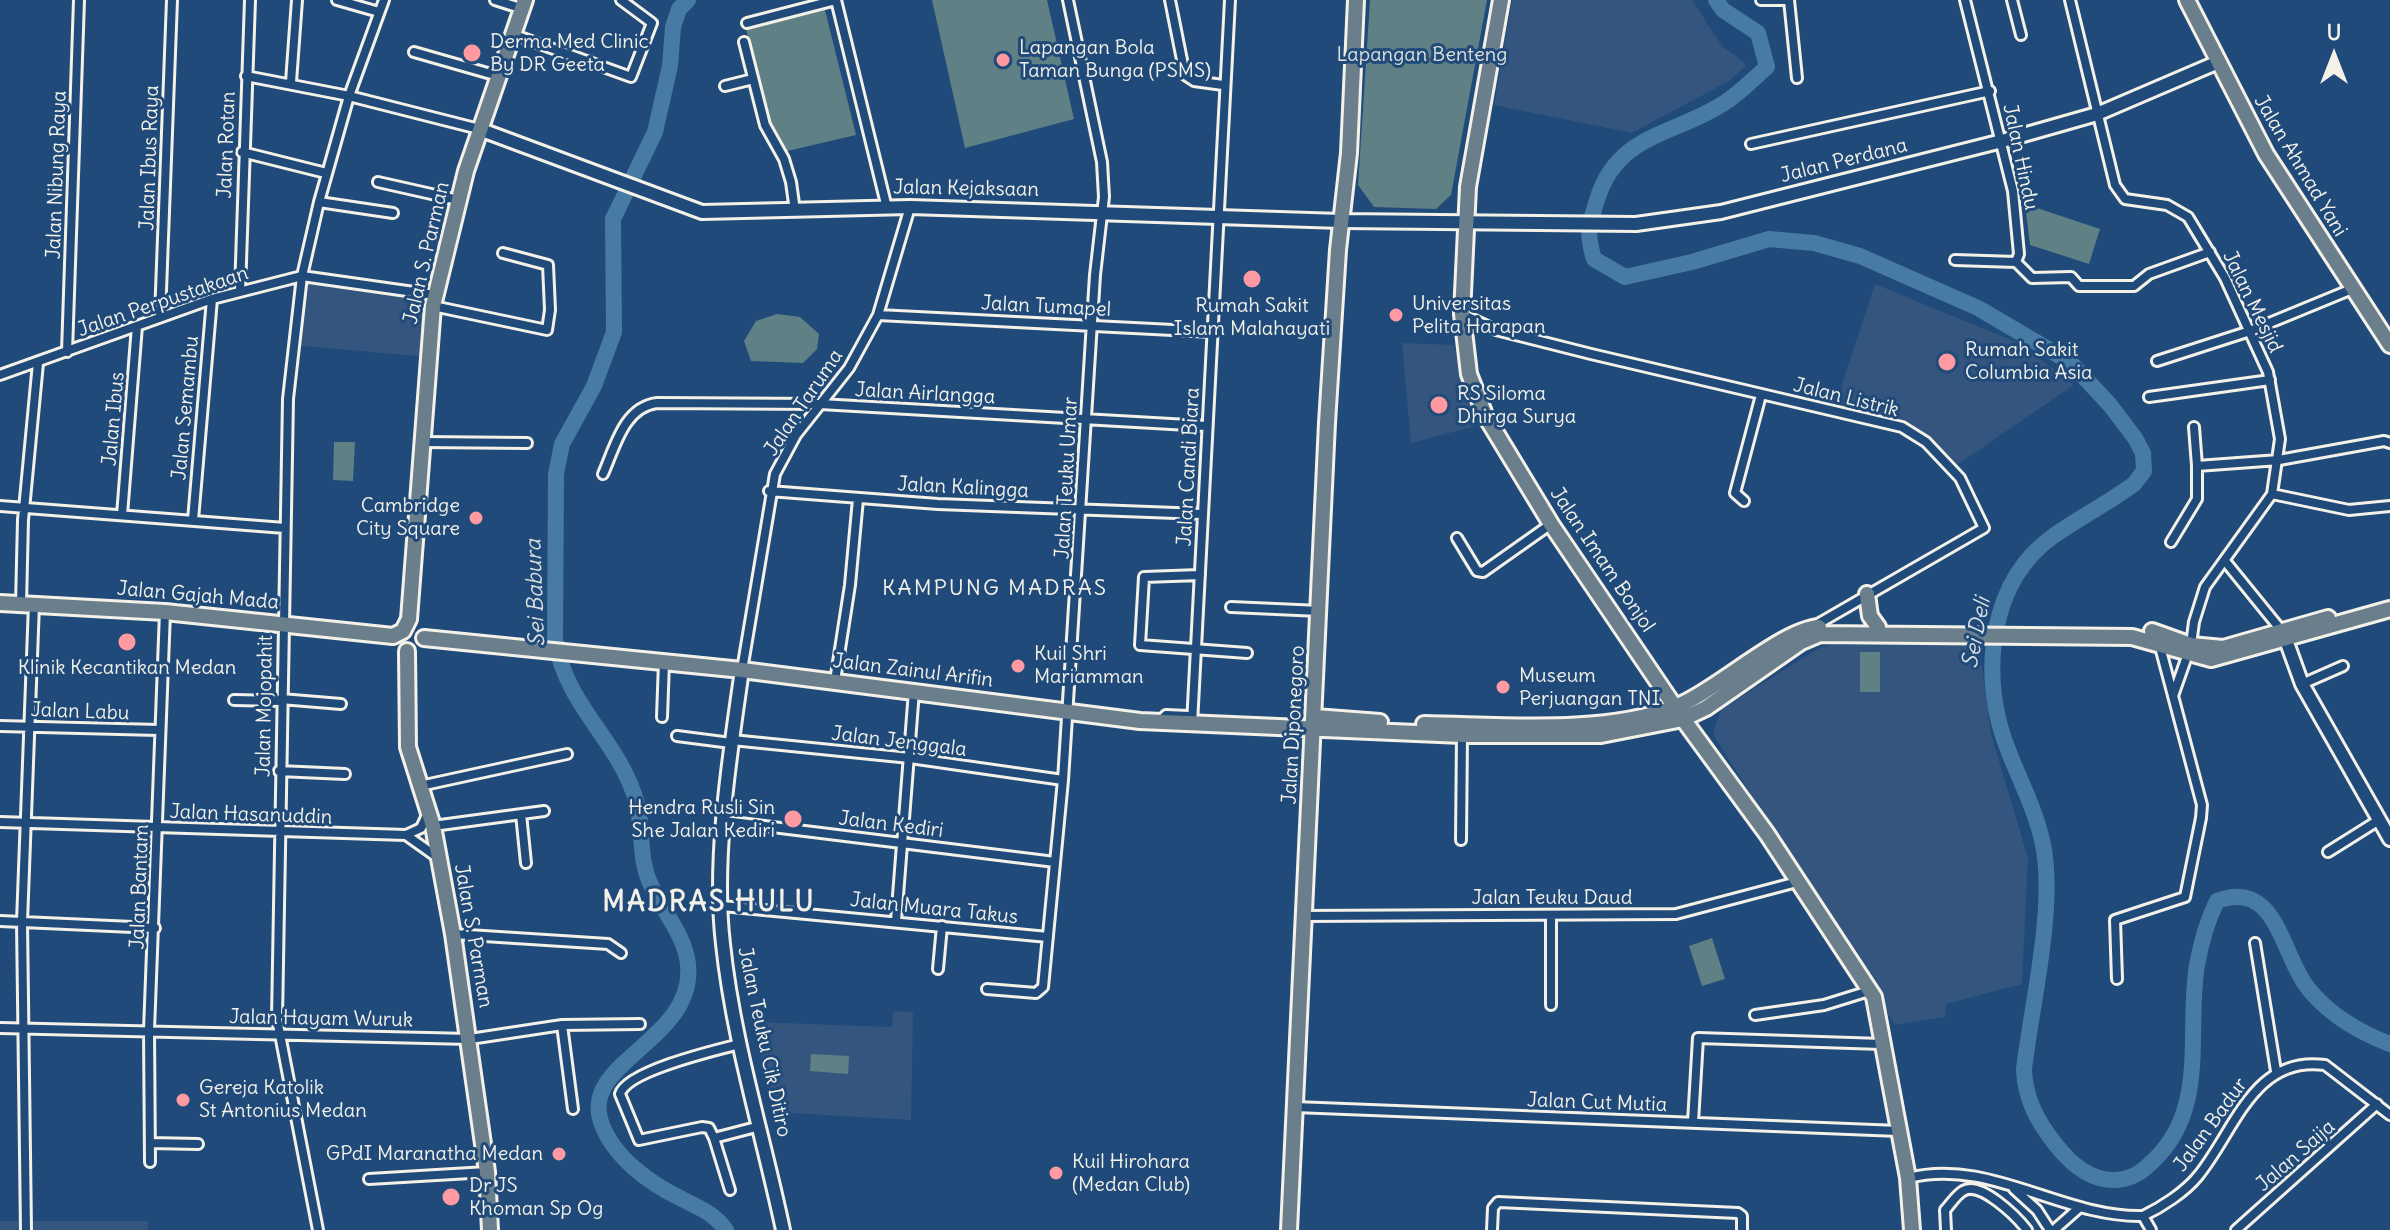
<!DOCTYPE html>
<style>
body{margin:0}
#map{position:relative;width:2390px;height:1230px;overflow:hidden;background:#1f4a7a;font-family:Delius,sans-serif}
canvas{display:block}
.north{position:absolute;left:2294px;top:16px;width:80px;height:80px;-webkit-text-stroke:6px #1f4a7a;paint-order:stroke;rotate:0deg;font-size:22px;font-weight:700;line-height:32px;text-align:center;color:#f4f1e8}
.north::after{content:'';display:block;margin:auto;width:28px;height:36px;background:#f4f1e8;clip-path:polygon(50% 0,100% 100%,50% 72%,0 100%)}
</style>
<div id="map">
<canvas width="2390" height="1230"></canvas>
<div class="north">U</div>
</div>
<script>
const ctx = document.querySelector('canvas').getContext('2d');
ctx.lineJoin = 'round';
function fillPath(path, color) {
  ctx.fillStyle = color;
  ctx.fill(path, 'evenodd');
}
function trace(path, color, width, dash) {
  ctx.strokeStyle = color;
  ctx.lineWidth = width;
  ctx.lineCap = dash ? 'butt' : 'round';
  ctx.setLineDash(dash || []);
  ctx.stroke(path);
}
function drawText(font, color, halo, rows, align = 'center') {
  ctx.font = font + ' Delius,sans-serif';
  ctx.lineWidth = 6;
  ctx.setLineDash([]);
  ctx.textBaseline = 'middle';
  ctx.strokeStyle = halo;
  ctx.fillStyle = color;
  for (const [text, x, y, turn = 0] of rows) {
    ctx.save();
    ctx.translate(x, y);
    ctx.rotate((+turn || 0) * Math.PI / 180);
    ctx.textAlign = isNaN(turn) ? turn : align;
    if (halo) ctx.strokeText(text, 0, 0);
    ctx.fillText(text, 0, 0);
    ctx.restore();
  }
}
fillPath(new Path2D(`
 M1512,0H1692L1722,46L1745,63V67L1729,81L1632,133L1494,105Z
 M303,276L435,295L427,357L293,345Z
 M1875,284L2021,344L2074,385L1957,465L1949,455L1902,426L1843,408L1842,384Z
 M1402,343L1454,345L1476,426L1411,443Z
 M1835,644L1979,645L1991,734L2028,858L2022,984L1946,1004L1945,1017L1895,1025L1713,734L1721,709L1819,648Z
 M893,1011L913,1012L911,1120L772,1112L754,1022L892,1027Z
 M0,1221H148V1230H0Z`), '#34557e');
fillPath(new Path2D(`
 M932,0H1047L1074,119L965,148Z
 M1370,0H1487L1451,195L1436,209L1374,207L1358,185Z
 M824,6L856,135L783,152L772,137L745,25Z
 M2025,204L2100,229L2089,264L2030,245Z
 M777,314L800,317L819,334L817,349L803,363L751,361L744,341L756,321Z
 M334,442H355L353,481L333,480Z
 M1860,652H1880V692H1860Z
 M1712,938L1725,979L1702,986L1689,946Z
 M811,1054L849,1056L848,1074L810,1071Z`), '#5f8084');
trace(new Path2D(`
 M688,0L679,9L673,27L670,66L655,132L613,219L614,332L594,386L562,444L556,474L555,639C566,705 614,736 634,794C645,823 637,854 650,883C661,909 685,935 688,964C696,1041 580,1061 601,1122C613,1157 649,1183 682,1199C699,1208 714,1213 726,1230
 M1716,0L1723,10L1758,33L1767,67C1753,79 1740,93 1724,103C1676,135 1617,133 1597,200C1589,226 1586,233 1594,259L1625,277L1692,262L1769,239L1814,243L1860,256L1978,308L2070,362L2110,405L2135,438L2143,453L2144,471L2134,484C2108,503 2079,518 2052,537C1991,581 1981,668 2003,736C2016,775 2037,809 2044,850C2054,914 2032,1003 2024,1069C2025,1099 2037,1121 2056,1145C2071,1164 2090,1181 2116,1180C2132,1179 2142,1172 2153,1161C2209,1109 2186,1031 2197,965C2201,943 2207,921 2217,901C2279,877 2281,960 2312,993C2333,1017 2361,1033 2390,1044`), '#477ba4', 16);
const street = new Path2D(`
 M337,0L379,12
 M495,0L520,8
 M836,0L887,208
 M1170,0L1185,75L1194,81L1223,85
 M1761,0H1785
 M1789,0L1797,78
 M1965,0L2013,191L2019,254L2016,262
 M2012,0L2021,35
 M2070,0L2115,185L2125,199L2167,205L2188,217L2225,278L2268,372L2280,439L2272,494L2205,587L2194,622L2191,645L2173,696
 M747,23L836,0
 M512,34L631,77L652,23L621,0
 M744,42L765,125L784,159L791,182L795,211
 M414,52L498,76
 M246,76L349,96L479,129
 M291,82L297,0
 M725,86L753,79
 M1751,144L1990,91
 M242,152L326,173
 M378,182L458,200
 M319,202L393,213
 M1955,260L2016,262
 M2016,262L2032,278L2071,277L2079,286H2134L2149,274L2210,252
 M240,291L250,0
 M433,306L547,330L550,310L548,265L503,253
 M1462,314L1496,330L1591,354L1902,427L1926,442L1960,478L1984,528L1816,625
 M878,315L1212,332
 M160,317L172,0
 M67,352L79,0
 M2157,361L2250,331L2352,289
 M0,375L212,299L302,276L435,295
 M2149,397L2270,380
 M2194,427L2197,466
 M421,442L527,443
 M603,474C615,447 624,407 657,403L820,404L1206,426
 M769,491L938,504L1202,514
 M2272,494L2349,510L2390,506
 M1744,501L1735,493L1761,395
 M0,506L285,528
 M122,515L137,326
 M193,520L212,299
 M1457,538L1477,571L1483,572L1551,524
 M2171,542L2197,499V466L2279,460L2384,441L2390,443
 M2225,561L2281,630
 M1200,575L1144,577L1140,645L1247,653
 M21,604L23,520L38,363
 M1231,607L1320,611
 M742,670L775,474L796,435L849,368L878,315L910,207
 M835,681L850,585L858,499
 M2302,684L2343,666
 M281,699L341,704
 M234,700L281,701
 M662,717L664,662
 M1160,721L1166,715L1188,716
 M1192,724L1230,0
 M0,726L159,730
 M677,736L731,743
 M732,740L910,758L1063,780
 M279,771L345,774
 M420,786L567,754
 M521,814L526,863
 M724,821L1055,862
 M0,822L406,835L421,828L428,813
 M433,826L544,811
 M406,835L437,857
 M1461,840L1462,735
 M2328,852L2379,820
 M722,906L1048,937
 M1551,915V1005
 M1303,916L1676,914L1797,882
 M0,921L155,928
 M896,921L914,691
 M453,934L608,944L621,953
 M2255,943L2276,1071
 M938,969L942,926
 M2117,979L2115,920L2185,897L2201,818L2202,805L2159,643
 M987,989L1036,993L1043,987L1063,780L1095,275L1104,197L1102,162L1068,0
 M1755,1015L1824,1005L1869,991
 M562,1025L573,1109
 M0,1028L470,1039L562,1025L640,1024
 M740,1044C716,1050 627,1071 620,1094L639,1140L702,1127L709,1128L714,1138L760,1126
 M1295,1107L1899,1131
 M1693,1122L1698,1038L1882,1044
 M714,1138L730,1190
 M150,1143L198,1144
 M150,1162L149,1030L165,612
 M1908,1178C1989,1157 2062,1218 2143,1216C2162,1207 2185,1192 2198,1176C2235,1131 2253,1055 2325,1065L2390,1115
 M369,1179L487,1172
 M2014,1189L2037,1210L2050,1230
 M2143,1216L2151,1230
 M26,1230L22,922L34,604
 M318,1230L277,1019L288,399L302,276L319,202L349,96L384,0
 M1492,1230L1493,1208L1498,1202L1738,1213L1742,1216V1230
 M1946,1230L1945,1210C1950,1205 1956,1195 1963,1191C1980,1180 2017,1217 2027,1230
 M2054,1230L2080,1207
 M2236,1230L2377,1104`);
const secondary = new Path2D(`
 M479,129L702,212L910,207L1341,221L1636,224L1721,212L2002,141L2097,114L2216,63
 M2286,640L2302,684L2390,839
 M742,670C730,754 713,859 723,944C733,1040 763,1135 783,1230`);
const primary = new Path2D(`
 M1501,0L1468,187L1462,314L1469,374L1485,415L1551,524L1683,719L1767,834L1874,997L1908,1178L1912,1230
 M2187,0L2266,154L2390,345
 M1867,594L1870,616L1878,627
 M0,603L165,612L393,636
 M2152,631L2191,645L2223,648L2328,618
 M393,636L403,631L409,619L433,306L466,171L525,0
 M424,638L742,670L1140,721L1462,735H1601L1683,719L1706,708L1801,642L1820,634L2132,637L2211,659L2390,609
 M407,651L408,747L433,826L453,934L487,1172L490,1230
 M1315,717L1380,722
 M1424,724C1501,725 1604,735 1675,707C1716,691 1781,630 1819,627
 M1289,1230L1327,423L1338,250L1349,153L1356,0`);
trace(street, '#f4f1e8', 14);
trace(secondary, '#f4f1e8', 18);
trace(primary, '#f4f1e8', 20);
trace(street, '#1f4a7a', 8);
trace(secondary, '#1f4a7a', 12);
trace(primary, '#6b7e8b', 14);
for (const [x, y, r, color] of [
 [472,53,10,"#ff9aa2"],
 [1003,60,8,"#ff9aa2"],
 [1252,279,10,"#ff9aa2"],
 [1396,315,8,"#ff9aa2"],
 [1947,362,10,"#ff9aa2"],
 [1439,405,10,"#ff9aa2"],
 [476,518,8,"#ff9aa2"],
 [127,642,10,"#ff9aa2"],
 [1018,666,8,"#ff9aa2"],
 [1503,687,8,"#ff9aa2"],
 [793,819,10,"#ff9aa2"],
 [183,1100,8,"#ff9aa2"],
 [559,1154,8,"#ff9aa2"],
 [1056,1173,8,"#ff9aa2"],
 [451,1197,10,"#ff9aa2"]
]) {
  const dot = new Path2D();
  dot.arc(x, y, r, 0, 2 * Math.PI);
  ctx.fillStyle = color;
  ctx.fill(dot);
  trace(dot, '#1f4a7a', 3);
}
drawText('20px', '#f4f1e8', '#1f4a7a', [
 ["Derma Med Clinic",490,42],
 ["By DR Geeta",490,65],
 ["Lapangan Bola",1019,48],
 ["Taman Bunga (PSMS)",1019,71],
 ["Universitas",1412,304],
 ["Pelita Harapan",1412,327],
 ["Rumah Sakit",1252,306,"center"],
 ["Islam Malahayati",1252,329,"center"],
 ["Rumah Sakit",1965,350],
 ["Columbia Asia",1965,373],
 ["RS Siloma",1457,394],
 ["Dhirga Surya",1457,417],
 ["Cambridge",460,506,"right"],
 ["City Square",460,529,"right"],
 ["Kuil Shri",1034,654],
 ["Mariamman",1034,677],
 ["Klinik Kecantikan Medan",127,668,"center"],
 ["Museum",1519,676],
 ["Perjuangan TNI",1519,699],
 ["Hendra Rusli Sin",775,808,"right"],
 ["She Jalan Kediri",775,831,"right"],
 ["Gereja Katolik",199,1088],
 ["St Antonius Medan",199,1111],
 ["GPdI Maranatha Medan",543,1154,"right"],
 ["Kuil Hirohara",1072,1162],
 ["(Medan Club)",1072,1185],
 ["Dr JS",469,1186],
 ["Khoman Sp Og",469,1209]
], 'left');
drawText('20px', '#dee0d9', '#1f4a7a', [
 ["Lapangan Benteng",1422,55]
]);
drawText('20px', '#f4f1e8', '#1f4a7a', [
 ["Jalan Rotan",227,145,-88],
 ["Jalan Hindu",2020,157,78],
 ["Jalan Ibus Raya",150,158,-88],
 ["Jalan Perdana",1844,161,-14],
 ["Jalan Ahmad Yani",2300,166,59],
 ["Jalan Nibung Raya",57,175,-88],
 ["Jalan Kejaksaan",966,189,1],
 ["Jalan S. Parman",427,253,-77],
 ["Jalan Perpustakaan",163,302,-19],
 ["Jalan Mesjid",2252,302,64],
 ["Jalan Tumapel",1046,307,3],
 ["Jalan Airlangga",925,394,3],
 ["Jalan Listrik",1846,398,14],
 ["Jalan Taruma",804,403,-56],
 ["Jalan Semambu",186,408,-85],
 ["Jalan Ibus",114,419,-85],
 ["Jalan Candi Biara",1189,467,-87],
 ["Jalan Teuku Umar",1067,478,-87],
 ["Jalan Kalingga",963,488,3],
 ["Jalan Imam Bonjol",1602,560,56],
 ["Jalan Gajah Mada",198,596,5],
 ["Jalan Zainul Arifin",913,671,7],
 ["Jalan Mojopahit",265,706,-89],
 ["Jalan Labu",80,712,2],
 ["Jalan Diponegoro",1294,725,-87],
 ["Jalan Jenggala",899,742,7],
 ["Jalan Hasanuddin",251,815,2],
 ["Jalan Kediri",891,825,7],
 ["Jalan Bantam",140,887,-88],
 ["Jalan Teuku Daud",1552,898],
 ["Jalan Muara Takus",934,909,6],
 ["Jalan S. Parman",473,936,80],
 ["Jalan Hayam Wuruk",321,1019,1],
 ["Jalan Teuku Cik Ditiro",764,1042,78],
 ["Jalan Cut Mutia",1597,1103,2],
 ["Jalan Badur",2211,1125,-54],
 ["Jalan Saija",2296,1156,-41]
]);
ctx.letterSpacing = '2px';
drawText('22px', '#f4f1e8', '#1f4a7a', [
 ["KAMPUNG MADRAS",995,589]
]);
ctx.letterSpacing = '0px';
drawText('italic 22px', '#dadfde', '#1f4a7a', [
 ["Sei Babura",536,593,-92],
 ["Sei Deli",1977,633,-79]
]);
ctx.letterSpacing = '2px';
drawText('bold 28px', '#f4f1e8', '#1f4a7a', [
 ["MADRAS HULU",709,903]
]);
ctx.letterSpacing = '0px';
</script>
